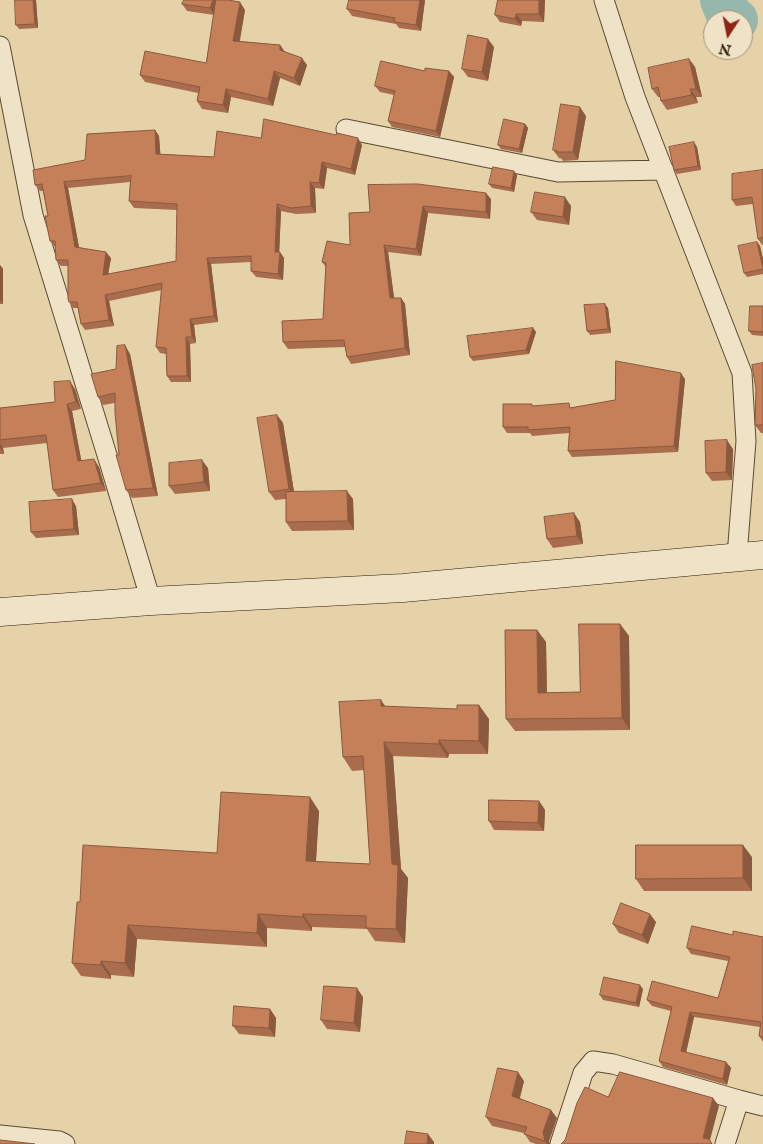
<!DOCTYPE html>
<style>
body{margin:0}
#map{position:relative;width:763px;height:1144px;overflow:hidden;background:#e6d2a9;font-family:"IM FELL English",serif}
canvas{display:block}
.north{position:absolute;left:703px;top:10px;width:50px;height:50px;box-sizing:border-box;background:#efe2c7;border:1px solid #a1937b;border-radius:50%;rotate:191deg;font-size:14px;font-weight:700;line-height:20px;text-align:center;color:#2c1c09}
.north::after{content:'';display:block;margin:auto;width:18px;height:22px;background:#8f2418;clip-path:polygon(50% 0,100% 100%,50% 72%,0 100%)}
</style>
<div id="map">
<canvas width="763" height="1144"></canvas>
<div class="north">N</div>
</div>
<script>
const ctx = document.querySelector('canvas').getContext('2d');
ctx.lineJoin = 'round';
function trace(path, color, width, dash) {
  ctx.strokeStyle = color;
  ctx.lineWidth = width;
  ctx.lineCap = dash ? 'butt' : 'round';
  ctx.setLineDash(dash || []);
  ctx.stroke(path);
}
function fillPath(path, color) {
  ctx.fillStyle = color;
  ctx.fill(path, 'evenodd');
}
trace(new Path2D(`
 M722,0L727,12L736,20`), '#96b7ab', 44);
const street = new Path2D(`
 M604,0L635,97L742,373L746,441L737,556
 M0,46L33,215L111,468L151,601
 M346,129L558,172L664,170
 M0,1135L59,1141L65,1144
 M560,1144L583,1073L593,1061L613,1064L739,1100
 M725,1144L739,1100L763,1106`);
const secondary = new Path2D(`
 M0,612L151,601L403,588L763,555`);
trace(street, '#5a4a31', 21);
trace(secondary, '#2c1c09', 29);
trace(street, '#efe2c7', 19);
trace(secondary, '#efe2c7', 28);
fillPath(new Path2D(`
 M36,0L38,28L19,29L16,25Z
 M349,0H425L421,31L399,28L396,24L352,16L347,9Z
 M498,0H545L544,22L522,21L521,26L500,22L495,15Z
 M182,4L245,10L240,41L280,45L285,52L307,65L300,86L280,78L273,106L231,97L228,113L202,109L197,101L198,93L145,82L140,75L206,63L214,15L187,11Z
 M494,47L488,81L468,77L462,69Z
 M689,59L695,67L702,97H696L698,103L667,110L661,101L660,97H658L652,89Z
 M425,71H449L454,77L440,137L392,127L388,121L394,95L380,92L375,86Z
 M586,116L578,160L563,161L562,159L559,158L553,150Z
 M525,124L528,128L522,153L501,149L498,145Z
 M155,130L159,136L160,154L214,157L261,138L362,145L355,175L327,168L324,189L315,188L316,213L296,214L281,211L279,252L284,258L283,280L256,277L251,271V262L211,264L218,322L194,325L196,343L190,344L191,382H171L167,376L166,354L160,353L156,347L162,290L109,301L114,326L85,330L81,324L78,308H73L69,302L68,266H61L56,260L55,247L50,241L48,216L43,191H40L35,185L85,160ZM130,182L129,201L134,208L177,210L176,261L108,274L111,258L79,247L68,188Z
 M697,147L701,170L677,174L674,170Z
 M763,170V245H762L758,239L753,204L736,206L732,200Z
 M517,175L514,192L492,188L489,184Z
 M368,185L491,199L490,219L428,213L421,256L388,252L394,298H401L405,304L410,355L351,364L347,357L345,347L288,349L283,342L323,319L326,267L322,262L350,245L370,212Z
 M571,206L569,225L537,220L531,212Z
 M757,242L760,246L763,259V274L747,277L744,273Z
 M0,265L3,269V304H0Z
 M763,306V336L752,335L749,331Z
 M608,308L611,333L590,335L587,331Z
 M533,328L536,332L529,354L473,361L470,357Z
 M130,354L158,496L132,498L126,490L119,455L115,403L103,405L98,397L116,369Z
 M763,363V433H761L755,425Z
 M685,379L678,452L572,457L568,451L569,433L532,436L530,433H507L503,427L533,406L573,408L615,400Z
 M75,389L81,409L72,411L81,461L99,467L106,491L58,497L53,490L47,443L3,448L4,454H0V408L55,402Z
 M277,415L283,423L294,492L353,499L354,530L292,531L286,522V499L275,500L269,492Z
 M733,449L732,480L712,481L706,473Z
 M208,468L210,491L175,494L169,486Z
 M76,506L79,535L36,538L31,532Z
 M580,522L583,544L553,548L547,539Z
 M620,624L629,636L630,730L515,731L506,719L537,630L546,642L547,693L580,692Z
 M385,706L489,719L488,754H449L448,758L393,756L401,869L408,878L405,943L375,941L367,929L312,927V931L267,928V947L137,939L134,977L111,975V979L81,976L72,963L80,902L217,853L319,811L316,862L370,864L364,770L352,771L343,757Z
 M539,801L545,810L544,831L494,830L489,821Z
 M752,857V891H644L636,879Z
 M656,922L648,944L619,933L613,924Z
 M733,935L763,937V1042L759,1036L760,1027L694,1017L686,1053L726,1062L731,1068L727,1085L663,1067L659,1061L671,1011L652,1006L647,1000L718,998L728,961L691,954L687,948Z
 M643,989L639,1007L603,1000L600,995Z
 M363,997L360,1032L327,1029L321,1020Z
 M270,1009L276,1018L275,1037L239,1034L233,1026Z
 M524,1081L520,1098L557,1118L549,1141L550,1144H536L530,1142L524,1133L492,1126L486,1117Z`), '#a96d4d');
fillPath(new Path2D(`
 M33,0H36L38,28L35,24Z
 M213,0H221L214,15L210,8Z
 M420,0H425L421,31L416,25Z
 M539,0H545L544,22L539,14Z
 M240,2L245,10L238,48L233,41Z
 M516,14L522,21L521,26L515,19Z
 M488,39L494,47L488,81L482,72Z
 M280,45L285,52L280,50Z
 M302,58L307,65L300,86L294,78Z
 M689,59L695,67L702,97L696,89Z
 M274,71L280,78L273,106L268,99Z
 M449,71L454,77L440,137L436,131Z
 M226,89L231,97L228,113L223,105Z
 M690,89L696,97L698,103L692,95Z
 M580,107L586,116L578,160L573,152Z
 M525,124L528,128L522,153L519,149Z
 M155,130L159,136L161,161L156,154Z
 M358,138L362,145L355,175L351,169Z
 M694,142L697,147L701,170L698,166Z
 M322,162L327,168L324,189L319,183Z
 M514,171L517,175L514,192L511,188Z
 M64,182L68,188L80,253L75,247Z
 M310,182L315,188L316,213L311,206Z
 M486,193L491,199L490,219L486,212Z
 M565,197L571,206L569,225L563,217Z
 M277,204L281,211L279,258L275,252Z
 M423,206L428,213L421,256L416,249Z
 M757,242L760,246L763,259V267Z
 M384,245L388,252L395,305L390,298Z
 M106,252L111,258L107,281L103,275Z
 M280,252L284,258L283,280L278,274Z
 M207,258L211,264L218,322L214,316Z
 M0,265L3,269V304L0,300Z
 M105,295L109,301L114,326L109,320Z
 M401,298L405,304L410,355L405,348Z
 M605,304L608,308L611,333L608,329Z
 M190,319L194,325L196,343L192,337Z
 M533,328L536,332L529,354L526,350Z
 M186,337L190,344L191,382L187,376Z
 M125,345L130,354L158,496L153,488Z
 M681,373L685,379L678,452L674,446Z
 M70,381L75,389L81,409L76,402Z
 M67,404L72,411L83,469L78,461Z
 M277,415L283,423L295,498L289,489Z
 M727,440L733,449L732,480L726,472Z
 M0,443L3,448L4,454L0,448Z
 M94,459L99,467L106,491L101,483Z
 M202,460L208,468L210,491L204,482Z
 M347,491L353,499L354,530L348,521Z
 M72,499L76,506L79,535L74,529Z
 M574,513L580,522L583,544L577,536Z
 M620,624L629,636L630,730L622,718Z
 M537,630L546,642L547,705L538,693Z
 M381,700L390,713L381,706Z
 M479,705L489,719L488,754L479,741Z
 M439,740L449,754L448,758L439,744Z
 M384,742L393,756L401,869L408,878L405,943L396,929Z
 M310,797L319,811L315,875L306,861Z
 M539,801L545,810L544,831L538,823Z
 M743,845L752,857V891L743,878Z
 M258,914L267,928V947L257,933Z
 M303,914L312,927V931L303,917Z
 M650,914L656,922L648,944L642,935Z
 M128,925L137,939L134,977L125,963Z
 M101,961L111,975V979L101,965Z
 M640,985L643,989L639,1007L636,1003Z
 M357,988L363,997L360,1032L354,1023Z
 M270,1009L276,1018L275,1037L269,1028Z
 M690,1012L694,1017L685,1057L681,1051Z
 M726,1062L731,1068L727,1085L723,1079Z
 M518,1072L524,1081L518,1104L512,1096Z
 M713,1098L719,1106L710,1140L712,1144L703,1138Z
 M551,1110L557,1118L549,1141L550,1144H547L545,1141L543,1132Z
 M428,1134L434,1142V1144H427Z`), '#8a593e');
const building = new Path2D(`
 M15,0H33L35,24L16,25Z
 M184,0H213L210,8L182,4Z
 M216,0H228L240,2L233,41L280,45V50L302,58L294,78L274,71L268,99L226,89L223,105L197,101L200,87L140,75L145,51L206,63Z
 M349,0H420L416,25L394,22L395,18L347,9Z
 M498,0H539V14H516L515,19L495,15Z
 M468,35L488,39L482,72L462,69Z
 M689,59L696,89H690L692,95L661,101L658,87L652,89L648,68Z
 M381,61L425,71V68L449,71L436,131L388,121L395,91L375,86Z
 M561,104L580,107L573,152H557V151L553,150Z
 M264,119L336,135L337,133L358,138L351,169L322,162L319,183L310,182L311,206L291,208L277,204L275,252H280L278,274L251,271V256L207,258L214,316L190,319L192,337H186L187,376H167L166,348L156,347L162,283L105,295L109,320L81,324L77,302H69L68,299V260H56L55,241H50L45,216H48L42,184L35,185L33,170L85,160L87,134L155,130L156,154L214,157L217,131L261,138ZM131,176L129,201L177,204L176,261L103,275L106,252L75,247L64,182Z
 M504,119L525,124L519,149L498,145Z
 M694,142L698,166L674,170L669,147Z
 M493,167L514,171L511,188L489,184Z
 M763,170V237L758,239L752,197L732,200V174Z
 M418,184L486,193V212L423,206L416,249L384,245L390,298H401L405,348L347,357L344,340L283,342L282,321L323,319L326,263L322,262L327,241L350,245L349,213L370,212L368,185Z
 M535,192L565,197L563,217L531,212Z
 M757,242L763,269L744,273L738,246Z
 M605,304L608,329L587,331L584,305Z
 M750,306H763V332L749,331Z
 M533,328L526,350L470,357L467,336Z
 M125,345L153,488L126,490L116,455H119L115,413V393L98,397L91,374L116,369L117,346Z
 M616,361L681,373L674,446L568,451L570,427L528,430V427H503V404H532V406L569,403L570,408L615,400Z
 M763,363V425H755L756,389L752,365Z
 M70,381L76,402L67,404L78,461L94,459L101,483L53,490L46,435L0,440V408L55,402L54,382Z
 M277,415L289,489L269,492L257,418Z
 M727,440L726,472L706,473L705,441Z
 M202,460L204,482L169,486V463Z
 M347,491L348,521L286,522V492Z
 M72,499L74,529L31,532L29,502Z
 M574,513L577,536L547,539L544,517Z
 M579,624H620L622,718L506,719L505,630H537L538,693L580,692Z
 M381,700V706L457,709V705H479V741L439,740V744L384,742L392,864L398,865L396,929L366,928V916L303,914V917L258,914L257,933L128,925L125,963L101,961V965L72,963L77,902H80L83,845L217,853L221,792L310,797L306,861L370,864L363,756L343,757L339,702Z
 M489,800L539,801L538,823L489,821Z
 M636,845H743V878L636,879Z
 M621,903L650,914L642,935L613,924Z
 M692,926L733,935V931L763,937V1037L759,1036L761,1022L690,1012L681,1051L726,1062L723,1079L659,1061L672,1007L647,1000L652,981L718,998L730,957L687,948Z
 M604,977L640,985L636,1003L600,995Z
 M324,986L357,988L354,1023L321,1020Z
 M234,1006L270,1009L269,1028L233,1026Z
 M498,1068L518,1072L512,1096L551,1110L543,1132L545,1141L524,1134L527,1127L486,1117Z
 M620,1072L713,1098L703,1138L709,1139L712,1144H561L565,1140L577,1103L585,1087L608,1097Z
 M407,1131L428,1134L427,1144H405Z
 M0,1140L35,1144H0Z`);
fillPath(building, '#c57f59');
trace(building, '#8a593e', 1);
</script>
